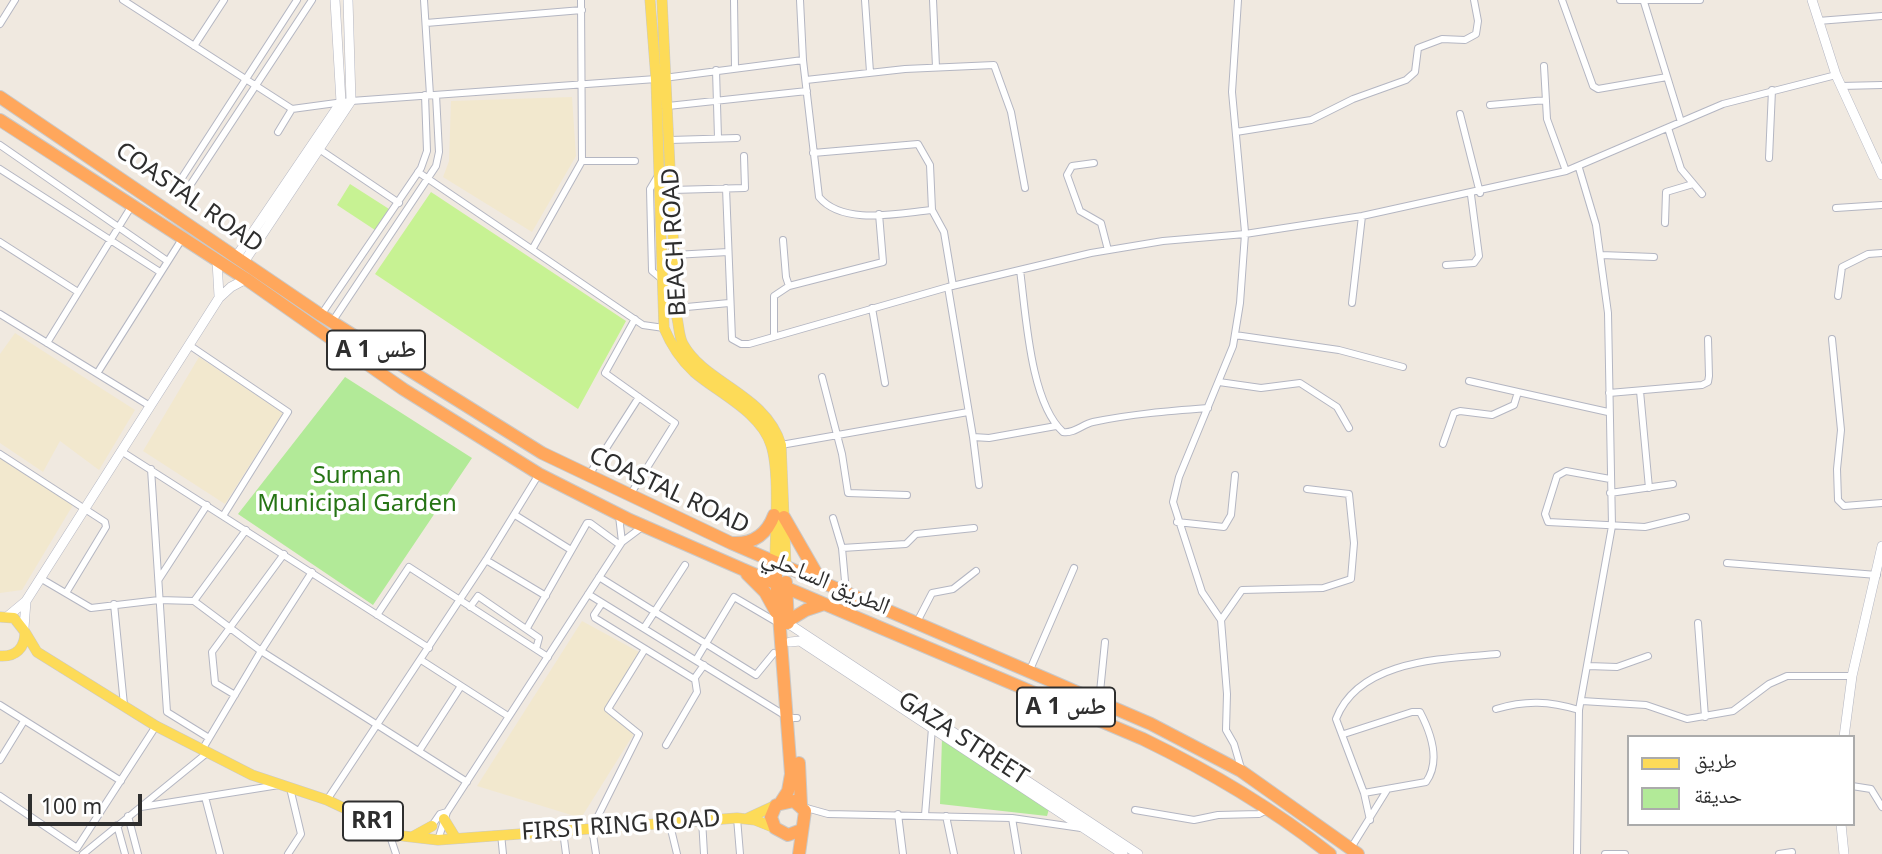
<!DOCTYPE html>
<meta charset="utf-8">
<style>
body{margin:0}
#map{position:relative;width:1882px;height:854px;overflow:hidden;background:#f0e9e0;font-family:"Noto Sans","Noto Naskh Arabic",sans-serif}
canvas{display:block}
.legend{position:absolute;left:1627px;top:735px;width:228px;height:91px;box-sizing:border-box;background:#fff;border:2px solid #ababab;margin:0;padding:9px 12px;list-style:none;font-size:21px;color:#2e2e2e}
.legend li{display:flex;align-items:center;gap:14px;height:35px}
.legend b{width:35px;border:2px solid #ababab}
.scale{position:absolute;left:28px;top:794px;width:114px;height:32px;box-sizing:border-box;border:4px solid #2e2e2e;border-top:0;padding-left:9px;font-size:21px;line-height:24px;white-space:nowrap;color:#2e2e2e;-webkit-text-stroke:5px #fff;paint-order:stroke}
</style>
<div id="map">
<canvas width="1882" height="854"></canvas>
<ul class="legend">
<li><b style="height:9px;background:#fddb58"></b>طريق</li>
<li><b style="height:19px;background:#b2ea98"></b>حديقة</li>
</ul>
<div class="scale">100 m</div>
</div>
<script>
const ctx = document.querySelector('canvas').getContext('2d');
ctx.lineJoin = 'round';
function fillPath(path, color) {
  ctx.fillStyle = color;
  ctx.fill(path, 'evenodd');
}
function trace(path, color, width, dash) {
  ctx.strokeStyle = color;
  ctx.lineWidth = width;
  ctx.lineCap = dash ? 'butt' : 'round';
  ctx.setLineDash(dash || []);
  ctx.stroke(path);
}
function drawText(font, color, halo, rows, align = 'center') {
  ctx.font = font + ' "Noto Sans","Noto Naskh Arabic",sans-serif';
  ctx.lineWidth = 7;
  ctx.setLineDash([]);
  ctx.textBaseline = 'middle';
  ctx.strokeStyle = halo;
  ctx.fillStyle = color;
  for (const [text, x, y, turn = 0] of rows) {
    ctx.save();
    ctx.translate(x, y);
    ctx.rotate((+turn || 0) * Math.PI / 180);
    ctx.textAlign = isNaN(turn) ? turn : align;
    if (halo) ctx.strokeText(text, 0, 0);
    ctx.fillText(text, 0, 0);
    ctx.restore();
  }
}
fillPath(new Path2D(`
 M572,97L576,156L532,232L443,177L449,161L451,101Z
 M15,333L135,410L99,470L60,441L43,472L0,443V354Z
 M199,357L283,413L225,504L143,451Z
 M0,455L76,500L22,590L0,593Z
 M582,621L639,652L605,710L635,732L581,818L477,786Z`), '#f2e8ce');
fillPath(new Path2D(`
 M345,377L472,458L373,605L238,514Z
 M942,738L1049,809L1047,816L940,804Z`), '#b2ea98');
fillPath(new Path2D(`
 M350,184L389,209L375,230L337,205Z
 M431,192L626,321L578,409L375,274Z`), '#c7f293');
const street = new Path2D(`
 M123,0L292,109L351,101L656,79L803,60
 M424,0L430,95
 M734,0L735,68
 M800,0L803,60L819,197C843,226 899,213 932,210L944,232L953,286
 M865,0L870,72
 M933,0L936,67
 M1238,0L1232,92L1245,232
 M1562,0L1593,86L1598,89L1667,77
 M1620,0H1700
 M1644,2L1681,122
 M1818,21L1882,16
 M426,23L582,10
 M0,24L15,0
 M194,46L224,0
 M1544,66L1547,119L1566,171
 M716,70L718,138
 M806,80L905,69L994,65L1011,112L1025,188
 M1841,86L1882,85
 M1490,105L1546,100
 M668,106L807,91
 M1460,114L1480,193
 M1668,128L1681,169L1702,194
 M278,132L292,109
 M1236,132L1311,120L1353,99L1406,80L1415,72L1418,48L1442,39L1465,40L1476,34L1478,21L1474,0
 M670,140L737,138
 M0,145L166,260
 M319,149L399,203
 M813,153L918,144L930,165L932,210
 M1769,158L1772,90
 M582,161H635
 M1094,163L1072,166L1067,175L1080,211L1101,223L1108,250
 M0,169L160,272
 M418,172L643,325L664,328
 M659,174L650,189L652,271L664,281
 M178,184L297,0
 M726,188L732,339L741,344H749L948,287L1091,253L1163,241L1245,234L1362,216L1566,171L1723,104L1836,75
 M187,190L312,0
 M672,190L745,188L744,156
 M1836,208L1882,205
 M1665,223L1666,192L1693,184
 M783,240L786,277L789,286
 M0,242L78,292
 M533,248L582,161L581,0
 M674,255L728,252
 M1601,255L1654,257
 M1446,265L1474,263L1479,256L1471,195
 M1020,270C1026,314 1030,402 1063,432C1074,434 1083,424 1093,422C1131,414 1169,411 1208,408
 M948,287L973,437L989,438L1056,426
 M1838,296L1842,267L1868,254L1882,253
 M1352,303L1362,216
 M676,308L729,303
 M872,308L885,383
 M0,314L150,406
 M321,315L421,168L427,151L425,95
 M332,322L436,166L439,152L436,95
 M774,335V296L789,286L883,262L879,214
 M1235,335L1339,350L1403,367
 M1832,339L1841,430L1837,469L1838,500L1844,506L1882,503
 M47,343L131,207
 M189,345L288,412L223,516
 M98,372L182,239
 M822,377L842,454L848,493L907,495
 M1469,381L1518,392
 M1219,382L1261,388L1300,383L1337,407L1349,428
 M1640,391L1649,488
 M1609,393L1702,385L1708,382L1709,376L1708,339
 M973,437L979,485
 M1443,444L1454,413L1460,411L1492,415L1514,405L1518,392L1608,412
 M781,445L968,412
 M121,451L429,648
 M0,454L105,522L106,527L66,593
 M151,469L167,712L209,738
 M589,475L639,397
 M1610,479L1566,471L1557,476L1545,514L1548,522L1645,527L1686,517
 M1610,493L1673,484
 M630,495L675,423L605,373L635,319
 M515,515L571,550
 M619,516L622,542
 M833,518L842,548L846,592
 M1177,522L1224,527L1231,515L1235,475
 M842,548L906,544L916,534L974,528
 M486,560L546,596
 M1727,563L1877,575
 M599,577L756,675L774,653
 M40,578L91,608L159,600L194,601L261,651L467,782
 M159,579L207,505
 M588,594L789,718H797
 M194,601L246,530
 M602,603L594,615L595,618L694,679L704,665
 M114,604L124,705
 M470,607L478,596L539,638L536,649
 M377,615L409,567L548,657
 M1221,620L1242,590L1323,588L1351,579L1354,543L1349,494L1307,489
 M917,622L932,593L953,589L976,571
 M1698,623L1705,717
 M527,628L587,523H590L620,545
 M644,628L685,565
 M421,660L508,716
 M696,660L734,597L780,624
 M1588,666L1617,667L1648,656
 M1029,672L1074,568
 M235,695L215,683L212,652L284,554
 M1582,701L1646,705L1687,719L1733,711L1769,684L1787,676H1852
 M1099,702L1105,642
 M0,705L121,781
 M1496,709C1526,700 1549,701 1579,710
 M1344,734L1412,712H1420C1431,733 1441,761 1426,782L1364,793
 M666,745L697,692L695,679
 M202,750L261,651L312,572
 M419,751L461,686
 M0,760L24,721
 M1241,768L1234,744L1226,730L1227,694L1221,620L1202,592L1173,502L1179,477L1233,346L1240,303L1245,234
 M1852,786L1871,789L1882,807
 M0,796L77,848L156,726
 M205,797L220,854
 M327,800L486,560L539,474
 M141,807L279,785
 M803,807L828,814L1012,818L1081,828
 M1135,810L1194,820L1218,815L1259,814L1267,810
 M898,814L903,854
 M925,815L932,728
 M128,816L138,854
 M946,816L954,854
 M737,818L740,854
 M1012,818L1018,854
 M702,819L704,854
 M1370,820L1364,793L1336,719C1359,659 1443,659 1497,654
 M669,821L677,854
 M117,825L125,854
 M431,827L440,814L447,812
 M388,830L396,854
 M563,831L566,854
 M501,834L503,854
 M438,840L447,812L622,542L642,527
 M1351,848L1387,790
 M83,854L207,753
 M288,854L301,834L290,788
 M596,854L592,828L639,734L608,709L645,649
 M1577,854L1579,710L1612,526L1608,313L1596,225L1579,168
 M1605,854H1625
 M1779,854L1792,852`);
const secondary = new Path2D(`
 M1812,0L1836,75L1882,175
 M236,257L341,102L335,0
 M217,261L219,296
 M244,262L351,101L348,0
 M8,616L26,601L219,298L231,287L246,279
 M789,624L1138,854
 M24,628L26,601
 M790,642L800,641L1123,854
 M1844,737L1852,676L1882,546
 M1841,824L1844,854`);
const primary = new Path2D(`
 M650,0L656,79L664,328C671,345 680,359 694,372C718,393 761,412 771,445C780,472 775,531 775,563
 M662,0L677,318C679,326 679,337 683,344C705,384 766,394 781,445L786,567
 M0,617L14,618L25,632C25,648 16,657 0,656
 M25,632L37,652L156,726L252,775L327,800L403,836L438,840L737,818L755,820L775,828
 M748,818L776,805
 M444,819L455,837
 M412,837L432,826`);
const highway = new Path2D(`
 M0,97L321,315L542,453L731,543L1151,724L1241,771L1358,854
 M0,120L246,279L403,389L539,474L630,520L742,569L1143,739C1209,771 1272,808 1330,854
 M784,517L822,583
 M733,543C754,544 767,534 774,515
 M775,563L791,774L788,791L781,802
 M747,574L765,592L776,612
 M786,582L788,623
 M788,621L806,610L824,604
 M799,763L801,805
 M799,854L805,811L794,801L776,805L771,817L775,828L788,835L801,830`);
trace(street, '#b4b6c2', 8);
trace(secondary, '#b4b6c2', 10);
trace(primary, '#c9c9c9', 11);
trace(highway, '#c9c9c9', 14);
trace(street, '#fff', 6);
trace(secondary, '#fff', 9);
trace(primary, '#fddb58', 10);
trace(highway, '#ffa75c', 12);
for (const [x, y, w] of [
 [376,350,98],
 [1066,707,98],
 [373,821,60]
]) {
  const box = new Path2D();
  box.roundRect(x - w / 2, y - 19.5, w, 39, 5);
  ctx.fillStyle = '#fff';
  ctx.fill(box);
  trace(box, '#2e2e2e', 2);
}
drawText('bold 23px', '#2e2e2e', null, [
 ["A 1 طس",376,350],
 ["A 1 طس",1066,707],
 ["RR1",373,821]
]);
drawText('24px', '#2e2e2e', '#fff', [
 ["COASTAL ROAD",189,198,35],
 ["BEACH ROAD",675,242,-93],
 ["COASTAL ROAD",669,491,25],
 ["الطريق الساحلي",826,582,23],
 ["GAZA STREET",963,739,33],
 ["FIRST RING ROAD",621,826,-4]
]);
drawText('24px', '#267415', '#fff', [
 ["Surman",357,476],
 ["Municipal Garden",357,504]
]);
</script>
